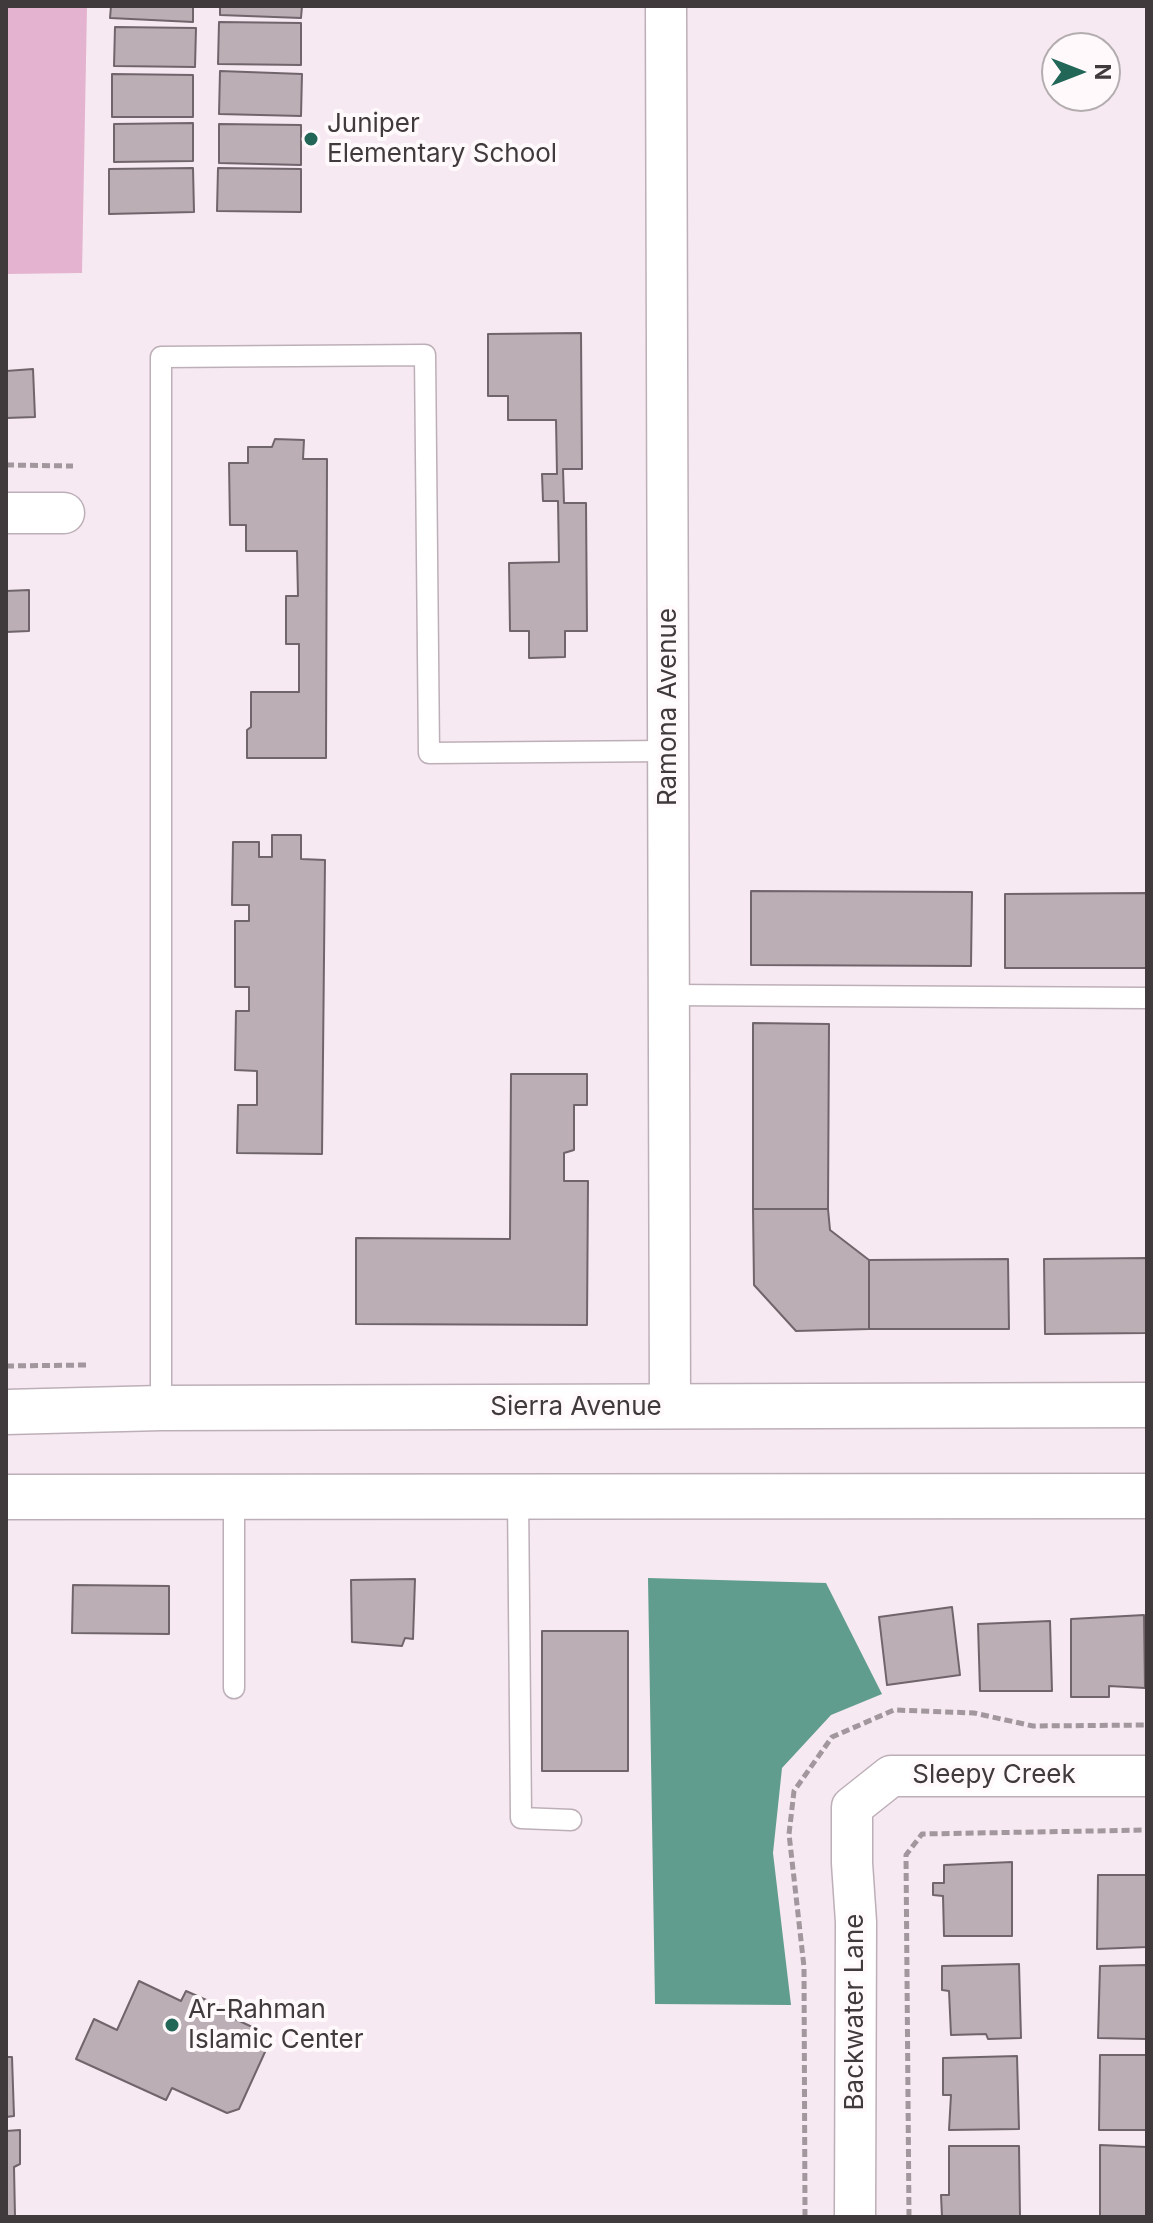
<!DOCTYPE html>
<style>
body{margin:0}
#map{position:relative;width:1153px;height:2223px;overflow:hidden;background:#f7e9f1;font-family:Inter,sans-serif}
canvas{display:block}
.frame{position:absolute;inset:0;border:8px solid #403a3d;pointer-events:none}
.north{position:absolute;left:1041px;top:32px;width:80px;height:80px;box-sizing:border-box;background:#fff9fc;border:2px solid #b3adb0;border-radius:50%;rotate:90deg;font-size:22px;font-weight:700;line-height:32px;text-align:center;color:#403a3d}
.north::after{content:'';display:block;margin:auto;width:28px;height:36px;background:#226658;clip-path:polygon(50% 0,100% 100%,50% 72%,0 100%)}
</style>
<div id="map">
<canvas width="1153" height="2223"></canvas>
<div class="frame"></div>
<div class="north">N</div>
</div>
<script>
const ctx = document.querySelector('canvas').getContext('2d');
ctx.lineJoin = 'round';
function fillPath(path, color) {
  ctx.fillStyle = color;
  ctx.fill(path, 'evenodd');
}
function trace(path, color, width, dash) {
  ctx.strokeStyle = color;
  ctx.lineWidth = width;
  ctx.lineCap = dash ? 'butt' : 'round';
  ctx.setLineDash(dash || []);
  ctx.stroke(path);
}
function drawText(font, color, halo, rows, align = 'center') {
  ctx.font = font + ' Inter,sans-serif';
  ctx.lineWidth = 8;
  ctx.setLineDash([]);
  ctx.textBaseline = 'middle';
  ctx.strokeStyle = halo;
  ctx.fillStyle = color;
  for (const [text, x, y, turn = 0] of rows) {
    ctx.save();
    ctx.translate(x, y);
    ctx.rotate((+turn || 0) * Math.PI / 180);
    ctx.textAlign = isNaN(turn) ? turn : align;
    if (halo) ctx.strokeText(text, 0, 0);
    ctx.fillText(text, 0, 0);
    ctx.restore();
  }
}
fillPath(new Path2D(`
 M6,6H87L82,273L6,274Z`), '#e3b3cf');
fillPath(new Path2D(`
 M648,1578L826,1583L882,1694L831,1715L782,1768L773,1853L791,2005L655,2004Z`), '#619d8e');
const building = new Path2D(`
 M111,6H193V22L110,18Z
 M220,6H302L301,18L220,15Z
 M219,22L301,23V65L218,64Z
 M115,27L196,28L195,67L114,66Z
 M220,71L302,74L301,116L219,114Z
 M112,74L193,75V117H112Z
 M193,123V161L114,162V124Z
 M219,124L301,125V165L219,163Z
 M193,168L194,212L109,214V169Z
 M218,168L301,169V212L217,211Z
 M581,333L582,469H563L564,503H586L587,631H565V657L529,658V631H510L509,563L559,562L558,501H543L542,474H557L556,420H508V396H488V334Z
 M33,369L35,417L6,418V371Z
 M275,439L304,440L303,459H327L326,758H247V730L251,727V692H299V644H286V596H298L297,551H246V525H230L229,463H248V447H272Z
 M29,590V631L6,632V591Z
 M272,835H301V859L325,860L322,1154L237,1153L238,1105H257V1071L235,1070L236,1011H249V987H235V921H249V905H232L233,842H259V857H272Z
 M751,891L972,892L971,966L751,965Z
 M1147,893V968H1005V894Z
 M753,1023L829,1024L828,1209H753Z
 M511,1074H587V1105H574V1150L564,1153V1181H588L587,1325L356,1324V1238L510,1239Z
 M753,1209H828L830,1230L869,1260V1329L796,1331L754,1285Z
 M1147,1258V1333L1045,1334L1044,1259Z
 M1008,1259L1009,1329H869V1260Z
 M415,1579L413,1639L405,1638L402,1646L352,1642L351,1580Z
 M73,1585L169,1586V1634L72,1633Z
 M952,1607L960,1675L887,1685L879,1617Z
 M1144,1615L1145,1688L1109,1686V1697H1071V1619Z
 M1050,1621L1052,1691H980L978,1624Z
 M542,1631H628V1771H542Z
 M1012,1862V1936H944L943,1896L933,1895V1883H944V1865Z
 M1098,1875H1147V1947L1097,1949Z
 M1019,1964L1021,2038L988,2039L986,2034L951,2035L949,1991L942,1990V1966Z
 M1147,1965V2039L1098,2038L1100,1966Z
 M139,1981L181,2001L186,1991L220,2006L218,2011L265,2033L270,2041L239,2109L227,2113L172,2088L166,2100L76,2059L94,2019L117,2030Z
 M1100,2055H1147V2130H1099Z
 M1017,2056L1019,2129L949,2130L951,2095H943V2058Z
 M6,2057H12L14,2116L6,2117Z
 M20,2130V2164L14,2167L15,2217H6V2131Z
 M1100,2145L1147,2147V2217H1100Z
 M949,2146H1019L1020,2217H942L941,2195H949Z`);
fillPath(building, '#bbaeb5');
trace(building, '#71656c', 2);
const lane = new Path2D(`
 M668,995L1147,998
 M161,1408V357L425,355L429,753L668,751
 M518,1496L521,1818L571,1820
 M234,1497V1688`);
const street = new Path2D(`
 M666,6L670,1407
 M6,513H64
 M855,2217L856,1922L852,1863V1807L891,1776H1147`);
const primary = new Path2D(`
 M6,1412L161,1408L1147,1405
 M6,1497L1147,1496`);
trace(lane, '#bdafb7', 23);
trace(street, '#bdafb7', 43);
trace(primary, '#bdafb7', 47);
trace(new Path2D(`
 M6,465L73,466
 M6,1366L88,1365
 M805,2217L804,1967L789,1834L794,1791L832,1737L894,1710L974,1713L1033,1726L1147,1725
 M909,2217L906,1855L922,1834L1147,1830`), '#a1979c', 5, [8, 4]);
trace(lane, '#fff', 20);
trace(street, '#fff', 40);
trace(primary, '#fff', 44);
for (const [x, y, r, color] of [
 [311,139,8,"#226658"],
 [172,2025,8,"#226658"]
]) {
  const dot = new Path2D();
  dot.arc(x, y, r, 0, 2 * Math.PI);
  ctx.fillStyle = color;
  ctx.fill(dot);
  trace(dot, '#fff9fc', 3);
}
drawText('26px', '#403a3d', '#fff9fc', [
 ["Juniper",327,124],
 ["Elementary School",327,154],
 ["Ar-Rahman",188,2010],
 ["Islamic Center",188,2040]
], 'left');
drawText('26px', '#403a3d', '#fff9fc', [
 ["Ramona Avenue",668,707,-90],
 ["Sierra Avenue",576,1407],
 ["Sleepy Creek",994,1775],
 ["Backwater Lane",855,2012,-90]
]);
</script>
